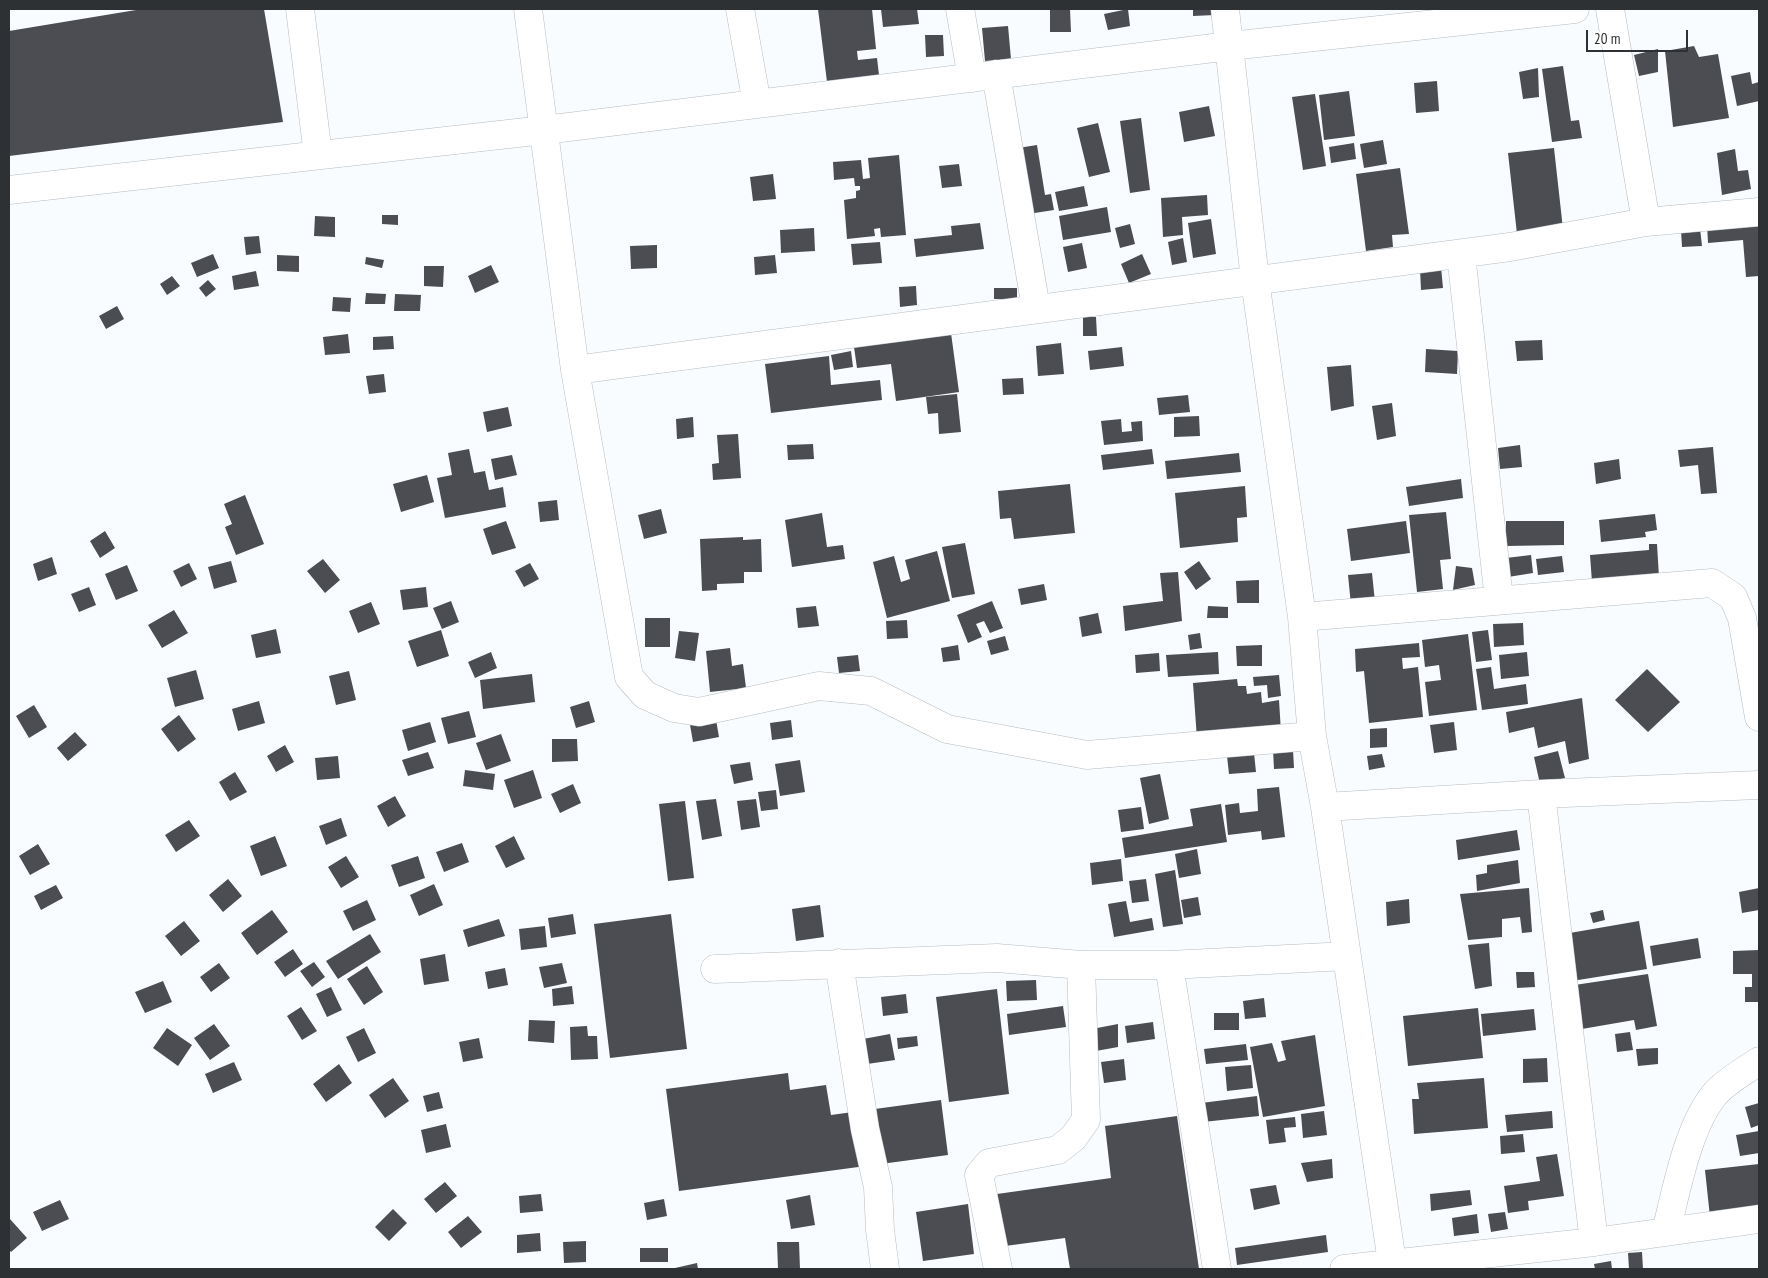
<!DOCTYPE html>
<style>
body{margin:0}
#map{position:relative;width:1768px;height:1278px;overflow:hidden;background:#f9fcff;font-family:"PT Sans Narrow",sans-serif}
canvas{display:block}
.frame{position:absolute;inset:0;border:10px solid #2e3133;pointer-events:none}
.scale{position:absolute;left:1586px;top:30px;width:102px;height:22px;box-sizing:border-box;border:2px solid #2e3133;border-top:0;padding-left:6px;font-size:15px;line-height:18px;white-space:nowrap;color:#2e3133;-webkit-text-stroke:4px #fff;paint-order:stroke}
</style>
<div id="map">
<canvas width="1768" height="1278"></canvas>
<div class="frame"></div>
<div class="scale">20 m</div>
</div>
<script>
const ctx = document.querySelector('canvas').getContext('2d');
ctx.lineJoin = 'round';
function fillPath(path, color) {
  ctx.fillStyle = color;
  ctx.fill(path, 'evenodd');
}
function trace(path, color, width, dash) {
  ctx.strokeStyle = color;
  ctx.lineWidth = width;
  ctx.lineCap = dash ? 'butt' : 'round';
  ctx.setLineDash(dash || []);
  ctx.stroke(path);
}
fillPath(new Path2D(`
 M142,9H264L283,122L9,156V31Z
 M818,9H872L876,49L857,51L858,60L877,58L879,75L827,82Z
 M881,9H917L919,24L883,27Z
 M1050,9H1070L1071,32H1050Z
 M1128,9L1130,26L1108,30L1104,14Z
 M1193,9H1215V15L1193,16Z
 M1008,26L1011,59L985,61L982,28Z
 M925,35H943L944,56L926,57Z
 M1694,46L1699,57L1718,54L1729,118L1673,127L1665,51Z
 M1658,49V72L1639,76L1634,55Z
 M1563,66L1571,121L1579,120L1582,138L1552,142L1542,69Z
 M1538,68L1539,97L1523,99L1519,72Z
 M1750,72L1752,84L1759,82V101L1737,106L1731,76Z
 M1437,81L1439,111L1416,113L1414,83Z
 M1349,91L1355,136L1324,140L1319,95Z
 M1315,94L1326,166L1303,170L1292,97Z
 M1209,106L1215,136L1184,142L1179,112Z
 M1141,118L1150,190L1130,193L1120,121Z
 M1098,123L1110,172L1089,177L1077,128Z
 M1383,140L1387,164L1364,168L1360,144Z
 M1354,143L1356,159L1331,163L1329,147Z
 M1037,145L1045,195L1051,194L1054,210L1028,214L1018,148Z
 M1554,148L1563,229L1517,234L1508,153Z
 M1735,149L1738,171L1748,170L1751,189L1722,195L1717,153Z
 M899,155L906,235L881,237L880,228L874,229L875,236L847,239L844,200L856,198V191L860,190V186H855L854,178L834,180L833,162L861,160L863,179L870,178L868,158Z
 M959,164L962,186L942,188L939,166Z
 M1400,168L1409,234L1392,235L1393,247L1366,251L1356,174Z
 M773,174L776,199L753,201L750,177Z
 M1084,186L1088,206L1059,211L1055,192Z
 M1207,195L1208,215L1182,217L1183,235L1163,237L1161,198Z
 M1107,207L1111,232L1063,240L1059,216Z
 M382,215H398V225L382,224Z
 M315,216L335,217V237L314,236Z
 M1211,219L1216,254L1193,258L1188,223Z
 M1759,220V276L1746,277L1743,240L1708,243L1707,224Z
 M980,223L984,249L916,257L914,239L952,235L951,226Z
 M1130,224L1135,244L1120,248L1115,228Z
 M814,228L815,251L781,253L780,230Z
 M1700,228L1702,246L1682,247L1681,230Z
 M259,236L261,253L246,255L244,237Z
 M1183,238L1187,262L1172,265L1168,242Z
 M880,242L882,263L853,265L851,244Z
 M1082,243L1087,268L1068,272L1063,247Z
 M657,245V268L631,269L630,246Z
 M213,254L219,268L197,277L191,263Z
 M1142,254L1151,274L1129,283L1121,264Z
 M277,255L299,256V272L277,271Z
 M775,255L777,273L755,275L754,257Z
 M366,257L384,260L382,268L365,264Z
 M491,265L499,282L475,293L468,276Z
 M424,266H444L443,287L424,286Z
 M1441,267L1443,288L1421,290L1420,269Z
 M256,271L259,286L234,290L232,276Z
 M172,276L180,286L167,295L160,284Z
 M208,280L216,289L206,297L199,288Z
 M916,286L917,305L900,307L899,287Z
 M994,288H1017V299H994Z
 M366,293L386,294L385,304H365Z
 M395,294L421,295L420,311H394Z
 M333,297L351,298L350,312L332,311Z
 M117,306L124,319L106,329L99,316Z
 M1083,317H1096L1097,336H1083Z
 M951,333L959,392L896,401L891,364L857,368L854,347Z
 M348,334L350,353L325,355L323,337Z
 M393,336L394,349L373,350V337Z
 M1542,340L1543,360L1517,361L1515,341Z
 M1061,343L1064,374L1038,376L1036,346Z
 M1122,347L1124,366L1090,370L1088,351Z
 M1426,349L1458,351L1457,374L1425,372Z
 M851,351L853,367L834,370L831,355Z
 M829,356L831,385L880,380L882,400L771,413L765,364Z
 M1351,365L1354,406L1331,411L1327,367Z
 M384,374L386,392L369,394L366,376Z
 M1023,378L1024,394L1003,395L1002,379Z
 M957,394L961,432L939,434L938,413L928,414L926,397Z
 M1188,395L1190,412L1159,415L1157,398Z
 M1392,403L1396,436L1377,440L1372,406Z
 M508,407L512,426L487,432L483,412Z
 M1199,416L1200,436L1174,437V417Z
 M693,417L694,437L677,439L676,419Z
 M1121,419L1122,432L1132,431L1131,422L1142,421L1143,441L1104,445L1101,421Z
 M738,434L741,478L713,480L712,464L719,463L717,435Z
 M813,444L814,459L788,460L787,445Z
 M1520,445L1522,467L1500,469L1498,448Z
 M1713,447L1717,493L1701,494L1698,465L1680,467L1678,450Z
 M469,449L474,473L485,471L489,490L503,487L506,507L445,518L437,478L452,475L448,453Z
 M1152,449L1154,464L1103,470L1101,455Z
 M1239,453L1241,472L1167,479L1165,461Z
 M512,455L517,475L495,480L491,459Z
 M1619,459L1621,479L1596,484L1594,463Z
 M427,475L434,502L401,512L393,484Z
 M1461,479L1463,498L1409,506L1406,487Z
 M1070,484L1075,533L1014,539L1011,518L1000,519L998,491Z
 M1245,486L1247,517L1237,518L1238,542L1180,548L1175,493Z
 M245,495L264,544L236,555L225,527L232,524L224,504Z
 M557,500L559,520L540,522L538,502Z
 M661,509L667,533L644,539L638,515Z
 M1446,512L1451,559L1440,560L1443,589L1417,592L1409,515Z
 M822,513L827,547L843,545L845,559L792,567L785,520Z
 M1655,514L1657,530L1645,532L1646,537L1601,542L1599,520Z
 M506,521L516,548L492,555L483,529Z
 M1406,521L1410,553L1351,561L1347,529Z
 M1506,521H1564V545L1506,546Z
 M105,531L115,548L100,558L90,541Z
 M743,537V540L761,539L762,572H744V583L717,584V590L702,591L700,539Z
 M965,543L975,594L952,598L942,547Z
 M1649,544H1657L1659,577L1592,582L1590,555L1649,550Z
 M937,551L950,601L887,618L873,562L894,556L901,582L910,579L905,560Z
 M1531,555L1533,573L1508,577L1506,558Z
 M1562,556L1564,572L1538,575L1536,559Z
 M52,557L57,574L38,581L33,564Z
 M323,559L340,580L325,593L307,571Z
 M231,561L237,582L214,589L208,567Z
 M1199,561L1211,579L1196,590L1184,572Z
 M189,563L197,579L181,587L173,571Z
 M530,563L539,579L524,587L515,571Z
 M127,565L138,591L116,600L105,574Z
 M1456,566L1472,568L1475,585L1453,590Z
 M1178,572L1182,621L1125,631L1123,606L1163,601L1160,573Z
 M1372,573L1375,602L1351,605L1348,575Z
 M1259,580V603H1237L1236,581Z
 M1044,584L1047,600L1021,605L1018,589Z
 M89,587L96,605L79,612L71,594Z
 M426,587L428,607L403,610L400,590Z
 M451,601L459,622L442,629L433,608Z
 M992,601L1003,628L990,633L984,621L976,624L982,637L968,643L957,615Z
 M371,602L380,624L358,633L349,611Z
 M816,606L819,626L798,628L796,608Z
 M1208,606L1228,607V618H1207Z
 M174,610L188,633L162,648L148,625Z
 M1098,613L1102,633L1082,637L1079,617Z
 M645,618H670V647H645Z
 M907,620L908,638L887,639L886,621Z
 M1523,623L1524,645L1494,647L1493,624Z
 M276,629L281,653L256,658L251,635Z
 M441,630L449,656L417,667L408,641Z
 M1488,630L1492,660L1476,662L1472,632Z
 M679,631L699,633L695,661L675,658Z
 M1200,633L1202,648L1190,650L1188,635Z
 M1468,634L1477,710L1429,716L1425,682L1441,680L1439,665L1425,667L1422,640Z
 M1005,636L1009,650L991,655L987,641Z
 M1419,643L1420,657L1402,658L1403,669L1418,667L1423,717L1369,723L1364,671L1356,672L1355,649Z
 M958,645L960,660L943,662L941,648Z
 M1262,645V666H1237L1236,646Z
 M730,648L732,666L743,664L746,688L710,692L706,651Z
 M491,652L497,668L475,678L468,662Z
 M1218,652L1219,674L1168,677L1166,655Z
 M1527,652L1529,676L1501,679L1499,655Z
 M1159,653L1160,671L1136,673L1135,655Z
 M858,655L860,671L839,673L837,657Z
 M1491,667L1494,689L1526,684L1528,704L1482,710L1476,669Z
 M1647,669L1680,702L1648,732L1615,700Z
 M196,670L204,699L175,707L167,678Z
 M349,671L356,700L336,705L329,676Z
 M532,674L535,702L483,709L480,680Z
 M1279,675L1281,696L1268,698L1267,685L1254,686L1253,677Z
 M1237,679L1238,686H1246L1247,694L1261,692L1262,703L1279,700L1281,732L1197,739L1193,683Z
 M1582,698L1589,759L1569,764L1565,741L1538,748L1534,727L1509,733L1506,712Z
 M259,701L265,723L238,731L232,709Z
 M589,701L595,722L576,728L570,707Z
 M34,705L47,727L29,738L16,716Z
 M469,711L476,737L448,744L441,718Z
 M715,714L719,737L693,742L689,719Z
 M179,715L196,739L178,752L161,729Z
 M791,720L793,737L772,740L770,723Z
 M430,722L436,742L408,751L402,730Z
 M1454,722L1457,750L1434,753L1430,725Z
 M1387,728V747L1370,748V729Z
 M75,732L87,745L68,761L57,748Z
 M501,734L511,761L486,770L476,743Z
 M552,739H577L578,761L552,762Z
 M285,745L294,762L276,772L267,756Z
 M1273,750H1293L1294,768L1274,769Z
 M1558,751L1565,778L1540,784L1534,757Z
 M428,752L434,768L408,776L402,760Z
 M1254,753L1256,772L1229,774L1227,756Z
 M1382,754L1385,767L1369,770L1367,756Z
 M338,756L340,778L317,780L315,758Z
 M800,760L805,792L780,796L775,764Z
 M750,762L753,780L734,784L730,765Z
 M465,770L495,774L493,790L463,786Z
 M533,770L542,798L514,808L504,780Z
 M235,772L247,792L230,801L219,782Z
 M1160,774L1169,819L1149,824L1140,778Z
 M573,784L581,803L560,813L551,794Z
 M1279,787L1285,837L1262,840L1261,831L1228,835L1225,805L1239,803L1240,813L1258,811L1257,789Z
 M776,790L778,809L761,811L758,792Z
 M395,796L406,816L388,827L377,806Z
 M716,799L722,836L702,840L696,801Z
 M756,799L760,827L741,830L737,801Z
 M685,801L694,878L668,881L659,804Z
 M1221,804L1227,842L1125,858L1122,838L1193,826L1190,809Z
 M1141,807L1144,829L1121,832L1118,810Z
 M341,818L347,836L326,845L319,826Z
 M189,820L200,836L176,852L165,835Z
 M1517,830L1520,850L1458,860L1456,840Z
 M275,836L287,866L261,876L250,846Z
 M514,836L525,859L506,868L495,846Z
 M462,843L469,862L444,872L436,852Z
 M38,844L50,864L30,875L19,856Z
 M1197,849L1201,874L1179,878L1175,854Z
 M346,856L359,877L341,888L328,867Z
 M418,856L425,878L399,887L391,865Z
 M1121,859L1123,881L1092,885L1090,863Z
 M1518,860L1520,883L1477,891L1476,875L1487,873V865Z
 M1175,870L1183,924L1163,927L1155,874Z
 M228,879L242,896L223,912L209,895Z
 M1146,879L1149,901L1132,903L1129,881Z
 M434,884L443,905L419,916L410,895Z
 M56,885L63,898L41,910L34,896Z
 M1529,888L1532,932L1522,933L1520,917L1502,919V937L1468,940L1460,894Z
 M1759,888V910L1742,913L1739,892Z
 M1198,897L1201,915L1184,918L1181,900Z
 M1409,899L1410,923L1387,926L1386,902Z
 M367,900L376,920L353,931L343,911Z
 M1126,901L1130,922L1152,918L1154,930L1114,937L1108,904Z
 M820,905L824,937L796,941L792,909Z
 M272,910L288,932L257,955L241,933Z
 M1603,910L1605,920L1593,923L1590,913Z
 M573,914L576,934L551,938L548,918Z
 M671,914L687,1049L610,1058L594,924Z
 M499,919L505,936L468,947L463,930Z
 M184,921L200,941L181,956L165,936Z
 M1639,921L1647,969L1572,981L1564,934Z
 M545,926L547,947L521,950L519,929Z
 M370,934L381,952L338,979L326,961Z
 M1698,938L1701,958L1653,966L1650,946Z
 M1489,943L1492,986L1475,989L1468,945Z
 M293,949L303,964L285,977L274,962Z
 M1759,950V1002H1745V987H1752V974H1733V951Z
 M445,954L449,981L424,985L420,959Z
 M314,962L325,977L312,987L300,971Z
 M219,963L230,978L211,992L200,977Z
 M562,963L567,983L544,988L539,967Z
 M367,966L383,992L364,1005L347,979Z
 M505,968L508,985L488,989L485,972Z
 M1516,972H1534L1535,987L1517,988Z
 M1648,974L1657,1026L1636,1030L1634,1020L1576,1030L1568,986Z
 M1036,980L1037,1000L1007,1001L1006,981Z
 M163,981L172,1002L145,1013L135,992Z
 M572,986L574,1004L553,1006L552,989Z
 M331,987L342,1010L327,1017L316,994Z
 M997,989L1009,1094L949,1102L936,997Z
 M906,994L908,1013L883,1016L881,997Z
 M1264,998L1266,1017L1245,1019L1243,1001Z
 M1063,1006L1066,1027L1009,1035L1007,1014Z
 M301,1007L317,1031L302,1040L287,1016Z
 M1478,1008L1483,1058L1408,1066L1403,1016Z
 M1534,1009L1536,1030L1483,1036L1481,1014Z
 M1214,1013H1239V1030H1214Z
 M529,1020L555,1021L554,1043L528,1041Z
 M1153,1022L1155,1039L1127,1043L1125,1026Z
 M214,1024L230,1046L210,1060L194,1038Z
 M1118,1024V1047L1096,1051L1092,1029Z
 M587,1026L588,1036H597L598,1059L571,1060L570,1027Z
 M167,1028L192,1045L178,1066L153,1048Z
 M364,1028L376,1053L358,1062L346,1037Z
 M1630,1032L1633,1050L1617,1052L1615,1034Z
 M890,1034L895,1060L867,1064L863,1039Z
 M1315,1035L1325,1106L1263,1117L1250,1047L1272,1043L1278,1062L1286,1060L1281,1041Z
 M917,1036L918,1046L898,1049L897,1038Z
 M479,1038L483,1058L463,1062L459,1042Z
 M1246,1044L1248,1060L1206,1064L1204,1049Z
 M1658,1048V1064L1638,1066L1636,1049Z
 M1547,1058L1548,1082L1523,1083V1059Z
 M1124,1059L1126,1080L1104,1083L1101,1062Z
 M234,1062L242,1080L213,1093L205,1074Z
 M339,1064L352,1083L326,1102L313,1084Z
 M1251,1065L1253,1088L1227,1091L1225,1067Z
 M788,1073L790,1090L826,1085L831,1115L941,1100L948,1155L679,1191L666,1089Z
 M393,1078L409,1101L385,1118L369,1095Z
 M1484,1078L1488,1128L1414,1134L1412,1099H1419L1417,1083Z
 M439,1092L443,1108L427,1112L423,1096Z
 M1257,1096L1259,1116L1203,1122L1201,1103Z
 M1759,1103V1125L1751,1128L1745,1107Z
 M1324,1111L1327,1135L1303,1138L1301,1114Z
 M1552,1111L1553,1128L1507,1132L1505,1115Z
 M1177,1116L1199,1269H1070L1065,1238L1005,1246L997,1194L1111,1178L1105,1126Z
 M1295,1117L1296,1127L1284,1128L1286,1142L1269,1144L1266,1120Z
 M446,1124L451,1147L426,1153L421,1130Z
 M1759,1131V1153L1740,1156L1736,1135Z
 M1523,1134L1525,1152L1501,1154L1500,1136Z
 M1557,1154L1564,1196L1528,1201L1529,1210L1508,1213L1504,1186L1540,1181L1536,1157Z
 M1332,1159L1333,1178L1307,1182L1301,1163Z
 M1759,1164V1212L1710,1217L1705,1170Z
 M445,1182L457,1196L436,1213L424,1199Z
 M1276,1185L1280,1204L1254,1210L1250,1189Z
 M1470,1190L1472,1205L1431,1211L1430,1194Z
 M541,1194L543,1211L520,1213L519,1196Z
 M810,1195L815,1225L791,1229L786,1200Z
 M664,1199L667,1216L647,1220L644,1203Z
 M60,1200L69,1219L42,1231L33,1212Z
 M968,1204L974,1254L923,1261L916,1212Z
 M393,1209L407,1223L389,1241L375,1227Z
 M1505,1212L1508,1229L1491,1232L1488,1214Z
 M1477,1214L1479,1233L1454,1236L1452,1218Z
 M468,1216L482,1232L461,1248L448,1232Z
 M10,1219L27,1238L11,1252L9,1250Z
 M540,1233L541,1251L517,1253V1235Z
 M1326,1235L1328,1252L1237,1265L1235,1248Z
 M586,1241V1262L564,1263L563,1242Z
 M777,1242H799L800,1269H778Z
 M640,1248H668V1262H640Z
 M1642,1252L1643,1269H1629L1628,1253Z
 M1611,1261L1612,1269H1595L1594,1264Z
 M697,1263L698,1269H675V1268Z`), '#4c4c53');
const minor = new Path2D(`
 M300,9L318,155
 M528,9L575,370L1510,247L1646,222L1759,212
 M740,9L757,104
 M960,9L972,78
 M1225,9L1255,280L1302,617L1312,736L1325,807L1393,1269
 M1610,9L1646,222
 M996,74L1036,308
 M9,190L544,130L1230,46L1575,9
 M1461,254L1499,600
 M575,370L629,677L645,695L674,708L699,712L819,686L871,691L947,729L1087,755L1312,736
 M1302,617L1712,583L1733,597L1742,618L1759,717
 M1541,794L1594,1242
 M1325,807L1541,794L1759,785
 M839,963L865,1129L878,1187L880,1230L885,1269
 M715,969L997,958L1081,965
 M1666,1232C1676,1191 1688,1126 1715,1094C1726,1081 1745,1071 1759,1061
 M998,1269L979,1175L989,1163L1058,1150L1073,1138L1086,1120L1081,965H1169
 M1217,1269L1169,965L1347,956
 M1344,1269L1594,1242L1759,1219`);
trace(minor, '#b5bcc1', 29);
trace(minor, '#fff', 28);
</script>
